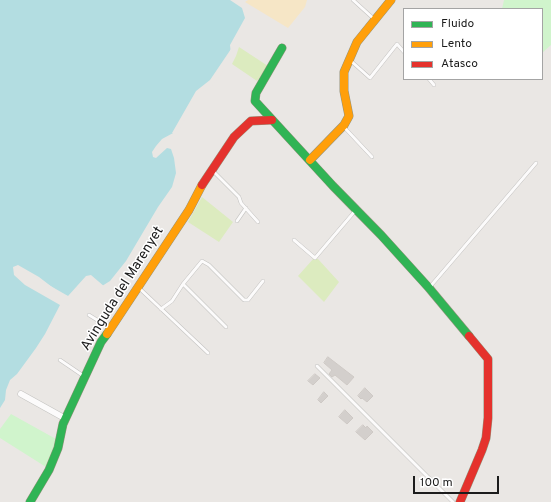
<!DOCTYPE html>
<style>
body{margin:0}
#map{position:relative;width:551px;height:502px;overflow:hidden;background:#eae7e4;font-family:Overpass,sans-serif}
canvas{display:block}
.legend{position:absolute;left:403px;top:8px;width:140px;height:72px;box-sizing:border-box;background:#fff;border:1px solid #a4a4a4;margin:0;padding:5px 7px;list-style:none;font-size:12px;color:#1c1c1c}
.legend li{display:flex;align-items:center;gap:8px;height:20px}
.legend b{width:20px;border:1px solid #a4a4a4}
.scale{position:absolute;left:413px;top:476px;width:86px;height:18px;box-sizing:border-box;border:2px solid #1c1c1c;border-top:0;padding-left:5px;font-size:12px;line-height:14px;white-space:nowrap;color:#1c1c1c;-webkit-text-stroke:3px #fff;paint-order:stroke}
</style>
<div id="map">
<canvas width="551" height="502"></canvas>
<ul class="legend">
<li><b style="height:5px;background:#30b455"></b>Fluido</li>
<li><b style="height:5px;background:#ff9f0a"></b>Lento</li>
<li><b style="height:5px;background:#e5322d"></b>Atasco</li>
</ul>
<div class="scale">100 m</div>
</div>
<script>
const ctx = document.querySelector('canvas').getContext('2d');
ctx.lineJoin = 'round';
function fillPath(path, color) {
  ctx.fillStyle = color;
  ctx.fill(path, 'evenodd');
}
function trace(path, color, width, dash) {
  ctx.strokeStyle = color;
  ctx.lineWidth = width;
  ctx.lineCap = dash ? 'butt' : 'round';
  ctx.setLineDash(dash || []);
  ctx.stroke(path);
}
function drawText(font, color, halo, rows, align = 'center') {
  ctx.font = font + ' Overpass,sans-serif';
  ctx.lineWidth = 3;
  ctx.setLineDash([]);
  ctx.textBaseline = 'middle';
  ctx.strokeStyle = halo;
  ctx.fillStyle = color;
  for (const [text, x, y, turn = 0] of rows) {
    ctx.save();
    ctx.translate(x, y);
    ctx.rotate((+turn || 0) * Math.PI / 180);
    ctx.textAlign = isNaN(turn) ? turn : align;
    if (halo) ctx.strokeText(text, 0, 0);
    ctx.fillText(text, 0, 0);
    ctx.restore();
  }
}
fillPath(new Path2D(`
 M239,47L268,66L257,81L232,64L236,56Z
 M202,197L233,222L219,242L188,222Z
 M314,258L318,259L339,282L324,302L298,276Z`), '#dcebbf');
fillPath(new Path2D(`
 M248,0H307L305,7L288,28L245,2Z`), '#f6e6c6');
fillPath(new Path2D(`
 M504,0H551V45L542,53V9H502Z
 M11,414L56,439L52,453L46,467L0,438V429Z`), '#d0f4cc');
fillPath(new Path2D(`
 M0,0H230L242,8L245,18L230,45L231,55L212,84L198,93L175,132L162,139L156,146L152,152L153,157L156,158L167,148L171,149L174,158L176,173L172,187L158,207L126,261L110,281L102,286L88,277L71,297L61,294L39,277L18,265L13,267L14,275L25,285L60,305L45,334L36,348L17,374L10,380L6,390L5,400L0,408Z`), '#b3dde1');
fillPath(new Path2D(`
 M232,45L233,54L222,73L210,88L199,94L177,133H172L196,91L210,80L231,49Z
 M20,269H21L68,296L86,276L91,275L105,287L101,288L88,279L81,286L72,298V299L70,297V298L60,296L38,279Z`), '#eae7e4');
const building = new Path2D(`
 M328,357L354,377L347,385L335,375L332,377L329,374L332,370L324,363Z
 M315,374L320,378L313,385L308,381Z
 M365,388L373,396L367,402L362,398L361,399L358,396Z
 M324,392L328,396L321,403L318,400Z
 M345,410L353,418L347,424L339,417Z
 M363,425L366,428L367,426L373,432L365,440L356,432Z`);
fillPath(building, '#d3cfcc');
trace(building, '#cec9c5', 1);
const lane = new Path2D(`
 M353,0L374,19
 M351,61L370,78L397,44L404,52
 M429,79L434,85
 M343,126L372,157
 M212,170L239,197L241,203L258,222
 M237,221L246,208
 M294,240L315,258L355,211
 M183,284L226,327
 M138,287L208,353
 M429,288L536,163
 M161,309L172,301L183,284L202,261L209,265L244,300H248L263,281
 M89,315L105,325L108,328
 M60,360L85,377
 M317,366L453,502`);
const street = new Path2D(`
 M21,394L66,419`);
const fast = new Path2D(`
 M282,48L256,93L255,101L333,186L381,235L429,288L469,336
 M30,502L49,470L58,448L63,424L101,342L107,334`);
const slow = new Path2D(`
 M310,160L344,125L349,116L344,91V72L357,42L391,0
 M107,334L189,210L202,185`);
const jam = new Path2D(`
 M202,185L234,137L251,121L272,120
 M460,502L482,450L486,438L488,418V359L469,336`);
trace(lane, '#c3c2c0', 4);
trace(street, '#c3c2c0', 7);
trace(fast, '#95937c', 9);
trace(slow, '#95937c', 9);
trace(jam, '#95937c', 9);
trace(lane, '#fcfbfb', 3);
trace(street, '#fcfbfb', 6);
trace(fast, '#30b455', 8);
trace(slow, '#ff9f0a', 8);
trace(jam, '#e5322d', 8);
drawText('14px', '#1c1c1c', '#fff', [
 ["Avinguda del Marenyet",123,289,-58]
]);
</script>
